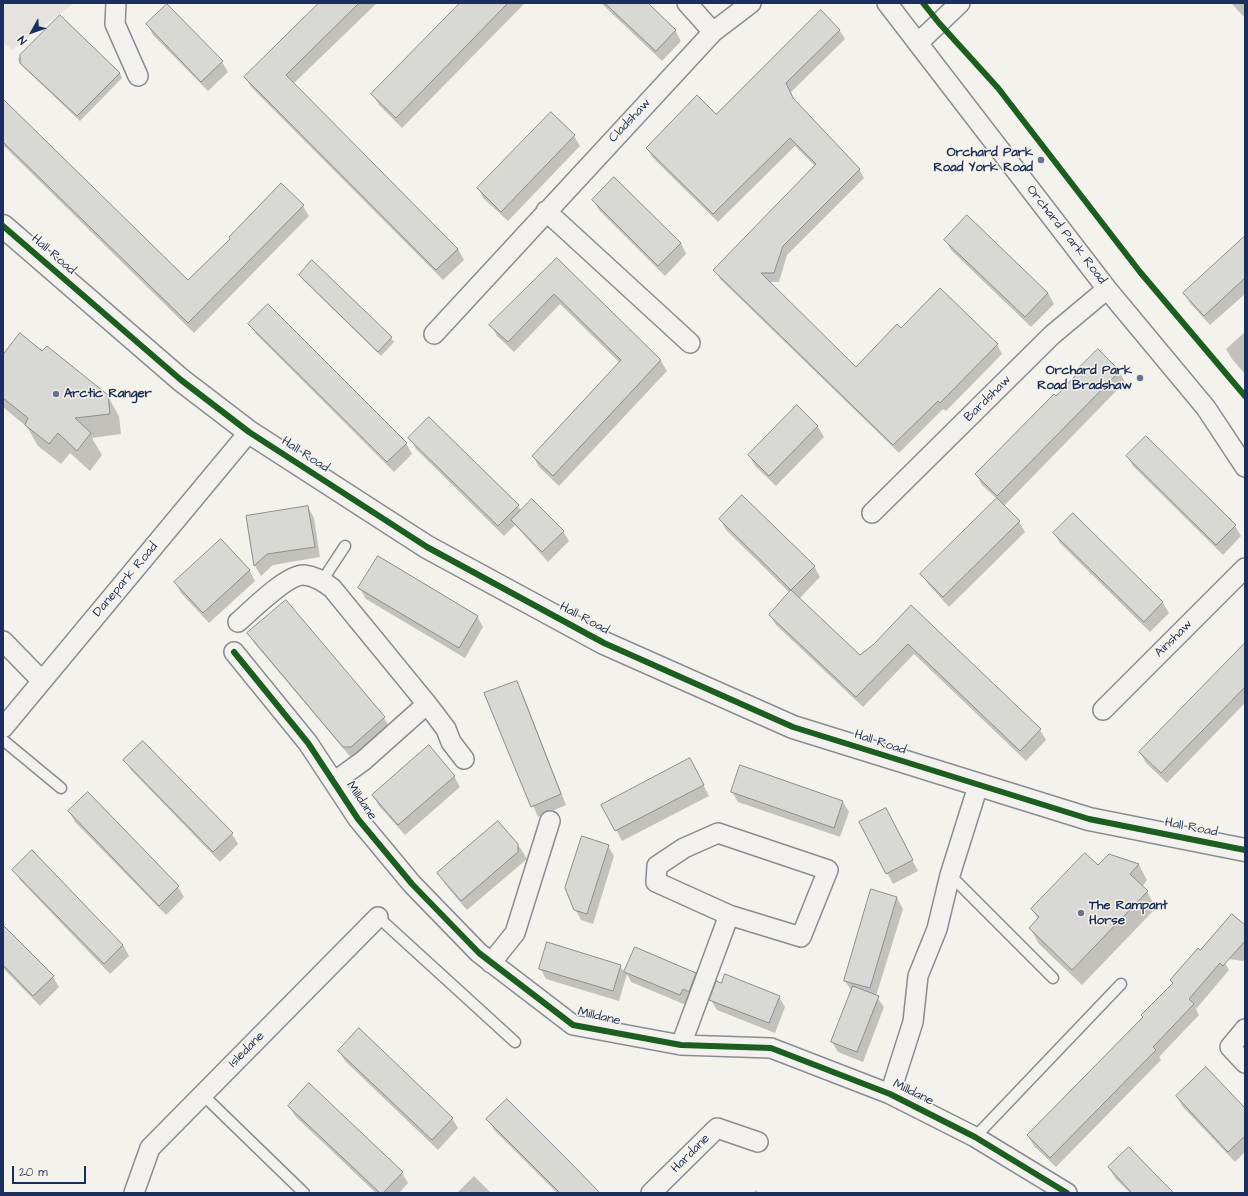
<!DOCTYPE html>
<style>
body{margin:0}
#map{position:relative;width:1248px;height:1196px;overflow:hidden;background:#f4f2ec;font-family:"Architects Daughter",sans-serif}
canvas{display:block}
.frame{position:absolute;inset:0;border:4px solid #1b2f5e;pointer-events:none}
.north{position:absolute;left:12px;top:12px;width:40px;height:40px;-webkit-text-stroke:3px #f7f3e8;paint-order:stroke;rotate:230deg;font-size:11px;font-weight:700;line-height:16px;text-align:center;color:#1b2f5e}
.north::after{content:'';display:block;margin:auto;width:14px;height:18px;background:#1b2f5e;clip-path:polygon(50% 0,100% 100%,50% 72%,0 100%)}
.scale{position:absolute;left:12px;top:1166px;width:74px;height:18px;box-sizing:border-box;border:2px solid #1b2f5e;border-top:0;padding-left:5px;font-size:12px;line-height:14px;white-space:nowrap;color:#1b2f5e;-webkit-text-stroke:3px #f7f3e8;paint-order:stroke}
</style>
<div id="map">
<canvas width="1248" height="1196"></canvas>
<div class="frame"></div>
<div class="north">N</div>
<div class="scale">20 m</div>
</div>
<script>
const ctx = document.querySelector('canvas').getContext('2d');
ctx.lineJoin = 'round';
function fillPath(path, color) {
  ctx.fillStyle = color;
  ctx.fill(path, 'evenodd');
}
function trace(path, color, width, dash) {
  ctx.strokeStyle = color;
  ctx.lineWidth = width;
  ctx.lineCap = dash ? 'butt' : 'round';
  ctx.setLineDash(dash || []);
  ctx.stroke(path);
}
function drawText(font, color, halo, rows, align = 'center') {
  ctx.font = font + ' "Architects Daughter",sans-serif';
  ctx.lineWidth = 3;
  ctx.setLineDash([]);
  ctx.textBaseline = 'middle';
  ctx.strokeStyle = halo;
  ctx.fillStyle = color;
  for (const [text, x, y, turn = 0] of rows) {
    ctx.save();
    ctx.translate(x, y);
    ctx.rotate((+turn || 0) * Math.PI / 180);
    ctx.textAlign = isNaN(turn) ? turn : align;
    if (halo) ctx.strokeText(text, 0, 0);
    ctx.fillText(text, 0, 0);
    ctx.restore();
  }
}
fillPath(new Path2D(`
 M3,3H74L12,50L3,42Z`), '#e4e3df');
fillPath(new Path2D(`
 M320,3H377L293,84L458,249L464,260L443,280L251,87L245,77Z
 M462,3H525L402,128L379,105L373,95Z
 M601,3H646L675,30L681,41L662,61Z
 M1231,3H1245V18Z
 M821,12L840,31L845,39L791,92L795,101L859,169L864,178L787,255L779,282H768L856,368L997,345L1002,354L946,411L943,409L899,453L720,279L715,270L815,166L795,146L718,222L652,157L647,148L716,115Z
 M60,16L120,73L122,78L80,121L20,64L18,59Z
 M147,24L222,62L228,72L208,91L153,35Z
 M3,101L188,282L303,206L309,216L194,333L3,145Z
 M551,114L574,136L580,146L508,221L484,199L478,188Z
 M593,200L681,243L686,254L665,276L599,210Z
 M1245,237V294L1210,325L1190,303L1184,293Z
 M945,240L1048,293L1054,304L1031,327L951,250Z
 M557,259L661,361L667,371L559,486L539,467L533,456L620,363L560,304L514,352L497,336L491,325Z
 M300,275L391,338L394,342L381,356L303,280Z
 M250,324L406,443L412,454L394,472L256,334Z
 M1245,332V374L1232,359L1226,349Z
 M42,352L107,395L119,416L121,434L92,438L102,455L90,471L70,453L61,464L38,446L27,427L3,407V357Z
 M1079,369L1119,371L1125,382L1004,506L1019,522L1025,532L949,607L928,584L922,574L997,499L982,485L976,474L1056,397L1080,372Z
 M797,407L818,427L824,437L776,486L755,466L749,455Z
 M1146,437L1235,526L1241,536L1223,555L1133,466L1127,456Z
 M410,438L518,506L521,511L563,531L569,541L548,562L515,525L504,536L416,449Z
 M308,507L314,518L320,557L273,565L261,576L255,566L247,517Z
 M1073,514L1163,603L1169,613L1150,632L1060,543L1054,533Z
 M720,519L814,566L820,577L799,599L860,656L874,645L911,607L1040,730L1046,740L1026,761L914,654L863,707L776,625L770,615L790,593L726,530Z
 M249,570L255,581L209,623L181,593L175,582Z
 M360,588L477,616L483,627L465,658L366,599Z
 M286,602L384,718L390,728L353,760L255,644L249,634Z
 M1245,645V703L1167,783L1146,763L1140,752Z
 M516,682L522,692L566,805L538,817L485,694Z
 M125,760L232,834L238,844L220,862L131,770Z
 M696,770L709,796L622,841L603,805Z
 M454,776L460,787L405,835L379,806L373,795Z
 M732,792L843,802L849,812L840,837L738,802Z
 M88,793L178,887L184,897L166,915L75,822L69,811Z
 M891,820L918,871L893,884L861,823Z
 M498,822L521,849L527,859L467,910L445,884L439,873Z
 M608,846L614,856L593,924L581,920L575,909Z
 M1110,855L1139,865L1147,880L1142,887L1147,892L1156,908L1082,985L1039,944L1030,928L1038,919L1032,909L1098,867Z
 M14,870L123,945L129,956L110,974L20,880Z
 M897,898L903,909L876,996L884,1007L863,1062L838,1052L832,1042L852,991L845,981Z
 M1245,926V958L1243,961L1222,958L1229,970L1196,1009L1199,1015L1159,1057L1161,1060L1056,1167L1034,1146L1028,1136L1144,1018L1200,951Z
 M3,927L53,977L59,987L40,1006L3,968Z
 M636,948L695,973L701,984L686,1005L631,982L627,974L619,1001L546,979L540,968L620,966L625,973Z
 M779,997L785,1007L775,1033L717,1010L711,1000Z
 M339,1051L452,1118L458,1128L438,1150L345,1061Z
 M1177,1097L1245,1109V1152L1235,1162L1183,1107Z
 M289,1106L402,1173L408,1183L399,1193H376L295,1116Z
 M488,1119L599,1193H557L494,1130Z
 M1109,1168L1172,1193H1130L1115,1178Z
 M474,1176L491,1193H457Z
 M756,1190L759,1193H753Z`), '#0003');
const building = new Path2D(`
 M319,3H359L286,75L458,249L436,270L244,77Z
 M460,3H508L396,118L371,94Z
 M605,3H648L676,30L656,51Z
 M167,4L223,61L201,82L146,24Z
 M821,10L840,30L786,83L793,98L860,169L783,246L774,273H761L856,367L897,324L901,328L940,288L998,344L940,403L938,401L893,445L713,270L816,164L790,138L713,214L646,148L697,95L716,114Z
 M60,15L120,73L77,116L20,63V55Z
 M3,99L188,280L230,239L229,237L281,183L304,205L188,323L3,142Z
 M551,112L575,135L501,212L477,188Z
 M614,177L681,243L658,266L592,200Z
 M967,215L1048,293L1025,317L944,240Z
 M1245,236V278L1204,316L1183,293Z
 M557,258L661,360L553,476L532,456L621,360L554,294L508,342L489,325Z
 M312,260L392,337L378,352L299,275Z
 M268,304L407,443L387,462L248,324Z
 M20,333L42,351L47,346L108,395L110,414L75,418L91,433L77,451L58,433L49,444L25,425L28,418L3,398V355Z
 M1098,349L1120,371L997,496L975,474L1054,394L1056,396L1080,371L1078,369Z
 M797,405L818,426L769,476L748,455Z
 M429,417L519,505L498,526L408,438Z
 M1146,436L1236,525L1216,545L1126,456Z
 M742,495L815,566L791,590L719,519Z
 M997,498L1020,521L943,597L920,574Z
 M532,499L564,531L542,552L511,520Z
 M308,506L315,547L267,554L254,566L246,516Z
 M1073,513L1163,602L1144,622L1053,533Z
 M221,539L250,570L203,613L174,582Z
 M378,556L478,616L459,648L358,588Z
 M791,590L860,655L874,644L911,605L1041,729L1020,751L908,644L856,697L769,615Z
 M286,600L385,717L351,747H343L247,633Z
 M1245,643V687L1161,773L1139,752Z
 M517,681L561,794L531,807L484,693Z
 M143,741L233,833L213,852L123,760Z
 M429,745L455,776L398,825L372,795Z
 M690,758L704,785L615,831L601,805Z
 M740,765L843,801L834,828L731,792Z
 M88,792L179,886L159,906L68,811Z
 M886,808L913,860L886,874L859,822Z
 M498,821L518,844V852L461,901L437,873Z
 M582,836L609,845L587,914L574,910L565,888Z
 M32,850L123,945L104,964L12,870Z
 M1085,853L1098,865L1109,854L1139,864L1130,874L1148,891L1072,970L1029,928L1039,917L1031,909Z
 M871,889L897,897L870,988L844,981Z
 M1232,914L1245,925V941L1223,966L1220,963L1189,999L1194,1004L1153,1047L1156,1050L1050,1158L1027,1135L1143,1017L1141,1015L1173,983L1170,980L1198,948L1200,950Z
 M3,925L54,976L33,996L3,965Z
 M547,942L621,965L613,991L539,969Z
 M635,947L696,973L689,992L683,989L680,995L624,972Z
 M725,974L780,996L769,1023L709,1000L716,981L721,983Z
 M853,986L879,996L857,1052L831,1042Z
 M359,1028L453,1118L432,1140L338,1051Z
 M1206,1067L1245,1108V1136L1228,1152L1176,1096Z
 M309,1083L403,1172L383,1193H380L288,1106Z
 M507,1099L571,1163L600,1193H560L486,1119Z
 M1129,1147L1157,1176L1174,1193H1132L1108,1167Z`);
fillPath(building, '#d8d8d5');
trace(building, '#898c92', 1);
const lane = new Path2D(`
 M322,581L345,546
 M3,740L61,788
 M950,875L1053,978
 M378,917L515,1042
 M203,1095L304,1193
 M975,1137L1121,984`);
const street = new Path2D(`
 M116,3L115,24L138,76
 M687,3L713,32
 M887,3L1107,289L1206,408L1245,467
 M918,43L960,3
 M546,211L690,343
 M434,334L713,32L751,3
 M872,513L1052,335L1107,289
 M238,622C251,611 287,574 304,575C315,576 323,581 332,588L427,704L363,761L335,781
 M3,641L42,681
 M234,652L308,743L358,819L412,884L479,953L573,1025L681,1045L771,1048L890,1094L975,1137L1067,1193
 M427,704L446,729L451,742L464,759
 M1103,710L1245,568
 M3,728L249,432
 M491,963L515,933L550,821
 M1245,1029L1230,1047L1245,1063
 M681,1045L729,915L801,937L828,870L718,833L684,848L657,866L656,882L729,915
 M890,1094L913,1022L918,976L937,929L950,875L978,786
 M134,1193L150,1148L378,917
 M651,1193L717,1128L758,1142`);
const secondary = new Path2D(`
 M3,226L181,380L249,432L427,547L604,643L793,727L1089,819L1245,850`);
trace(lane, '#898c92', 13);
trace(street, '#898c92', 22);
trace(secondary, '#898c92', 25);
trace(lane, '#f2f1ed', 10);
trace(street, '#f2f1ed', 19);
trace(secondary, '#f2f1ed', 22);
trace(new Path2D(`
 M923,3L939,23L998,88L1140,272L1245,396
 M3,226L181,380L249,432L427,547L604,643L793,727L1089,819L1245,850
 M234,652L308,743L358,819L412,884L479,953L573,1025L681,1045L771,1048L890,1094L975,1137L1067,1193`), '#1b5e20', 6);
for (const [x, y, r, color] of [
 [1041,160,4,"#677390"],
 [1140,378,4,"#677390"],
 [56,394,4,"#677390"],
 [1081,913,4,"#677390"]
]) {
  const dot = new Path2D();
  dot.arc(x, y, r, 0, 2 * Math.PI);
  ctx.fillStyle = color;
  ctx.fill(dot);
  trace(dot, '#f7f3e8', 1.5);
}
drawText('13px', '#1b2f5e', '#f7f3e8', [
 ["Cladshaw",630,121,-47],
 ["Orchard Park Road",1066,235,52],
 ["Hall Road",53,255,41],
 ["Bardshaw",988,399,-45],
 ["Hall Road",305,455,33],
 ["Danepark Road",126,580,-50],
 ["Hall Road",584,619,28],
 ["Ainshaw",1174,639,-45],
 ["Hall Road",880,743,18],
 ["Milldane",361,801,56],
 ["Hall Road",1191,828,11],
 ["Milldane",599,1017,13],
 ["Isledane",247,1050,-45],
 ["Milldane",913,1093,26],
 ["Hardane",691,1154,-45]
]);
drawText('bold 13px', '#1b2f5e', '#f7f3e8', [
 ["Orchard Park",1033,153],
 ["Road York Road",1033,168],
 ["Orchard Park",1132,371],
 ["Road Bradshaw",1132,386],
 ["Arctic Ranger",64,394,"left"],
 ["The Rampant",1089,906,"left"],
 ["Horse",1089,921,"left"]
], 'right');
</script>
